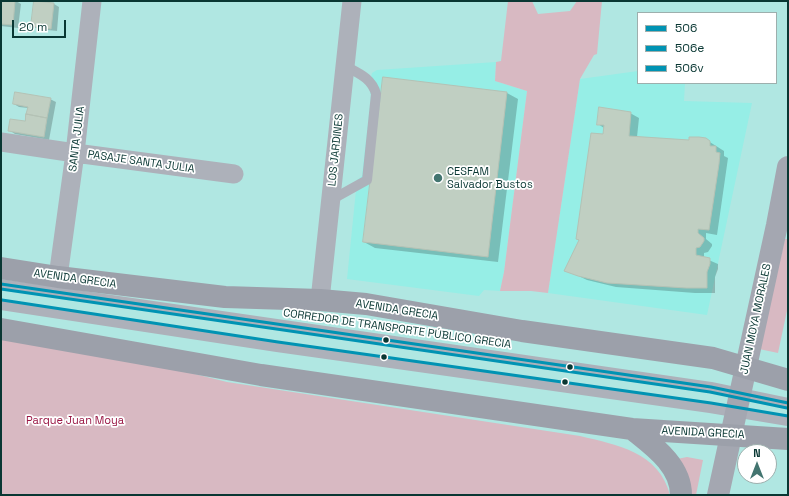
<!DOCTYPE html>
<meta charset="utf-8">
<style>
body{margin:0}
#map{position:relative;width:789px;height:496px;overflow:hidden;background:#b0e7e2;font-family:"Space Grotesk",sans-serif}
canvas{display:block}
.frame{position:absolute;inset:0;border:2px solid #093733;pointer-events:none}
.legend{position:absolute;left:637px;top:12px;width:140px;height:72px;box-sizing:border-box;background:#fff;border:1px solid #9dafad;margin:0;padding:5px 7px;list-style:none;font-size:12px;color:#093733}
.legend li{display:flex;align-items:center;gap:8px;height:20px}
.legend b{width:20px;border:1px solid #9dafad}
.north{position:absolute;left:737px;top:444px;width:40px;height:40px;box-sizing:border-box;background:#fff;border:1px solid #9dafad;border-radius:50%;rotate:0deg;font-size:11px;font-weight:700;line-height:16px;text-align:center;color:#093733}
.north::after{content:'';display:block;margin:auto;width:14px;height:18px;background:#437570;clip-path:polygon(50% 0,100% 100%,50% 72%,0 100%)}
.scale{position:absolute;left:12px;top:20px;width:54px;height:18px;box-sizing:border-box;border:2px solid #093733;border-top:0;padding-left:5px;font-size:12px;line-height:14px;white-space:nowrap;color:#093733;-webkit-text-stroke:3px #fff;paint-order:stroke}
</style>
<div id="map">
<canvas width="789" height="496"></canvas>
<div class="frame"></div>
<ul class="legend">
<li><b style="height:5px;background:#0093b3"></b>506</li>
<li><b style="height:5px;background:#0093b3"></b>506e</li>
<li><b style="height:5px;background:#0093b3"></b>506v</li>
</ul>
<div class="north">N</div>
<div class="scale">20 m</div>
</div>
<script>
const ctx = document.querySelector('canvas').getContext('2d');
ctx.lineJoin = 'round';
function fillPath(path, color) {
  ctx.fillStyle = color;
  ctx.fill(path, 'evenodd');
}
function trace(path, color, width, dash) {
  ctx.strokeStyle = color;
  ctx.lineWidth = width;
  ctx.lineCap = dash ? 'butt' : 'round';
  ctx.setLineDash(dash || []);
  ctx.stroke(path);
}
function drawText(font, color, halo, rows, align = 'center') {
  ctx.font = font + ' "Space Grotesk",sans-serif';
  ctx.lineWidth = 3.5;
  ctx.setLineDash([]);
  ctx.textBaseline = 'middle';
  ctx.strokeStyle = halo;
  ctx.fillStyle = color;
  for (const [text, x, y, turn = 0] of rows) {
    ctx.save();
    ctx.translate(x, y);
    ctx.rotate((+turn || 0) * Math.PI / 180);
    ctx.textAlign = isNaN(turn) ? turn : align;
    if (halo) ctx.strokeText(text, 0, 0);
    ctx.fillText(text, 0, 0);
    ctx.restore();
  }
}
fillPath(new Path2D(`
 M496,62L495,81L527,91L504,272L500,291L484,290L479,296L347,279L357,180L362,176L371,96L369,86L372,73L377,70Z
 M638,71V83H685L684,101L752,103L707,315L548,293L580,79Z`), '#96eee6');
fillPath(new Path2D(`
 M508,1H532L538,14L570,11L577,1H602L597,54L594,55L580,79L548,293L531,291H500L504,272L527,91L495,81L496,62L501,61Z
 M785,239H788V306L778,353L759,349Z
 M1,334L110,353L227,382L580,436C617,445 659,452 670,495H1Z
 M687,457L703,460L696,495H689L677,459Z`), '#d8b9c2');
fillPath(new Path2D(`
 M1,1H16L21,4L18,28L1,26Z
 M54,4L59,7L57,31L38,29L32,26Z
 M384,78L507,93L518,99L498,262L375,248L364,242Z
 M50,99L56,102L49,140L15,134L9,130L26,122L28,108L19,107L14,104Z
 M630,113L639,118L637,137L689,141L705,139L724,151V156L728,158L717,235L706,233V239L712,244V246L708,252L704,253V258L718,264V269L715,277V293H695L616,287L587,280L566,270L580,241L577,239L604,135V128L598,124Z`), '#0003');
const building = new Path2D(`
 M1,1H15L13,25L1,24Z
 M34,1L54,3L51,29L31,26Z
 M383,77L507,92L488,257L363,242Z
 M15,92L51,98L47,118L26,114L28,107L13,104Z
 M599,107L631,112L629,136L689,140V137H699L706,138L710,141V146H716V152L720,153L719,164L709,230L698,229V233L704,238V241L700,247L696,248V255L710,258V264L707,272V288H686L607,283L578,276L564,271L579,240L576,239L591,133L603,134L604,125H597Z
 M26,114L47,118L44,137L8,131L10,119L25,121Z`);
fillPath(building, '#c0cfc2');
trace(building, '#b4c2b5', 1);
trace(new Path2D(`
 M331,200L367,180L376,94C372,78 358,73 345,66
 M1,284L711,387L788,403
 M1,305L277,347L710,408L788,421`), '#adb1ba', 10);
trace(new Path2D(`
 M1,142L75,153L234,174
 M58,277L75,153L92,1
 M320,300L352,1`), '#adb1ba', 19);
trace(new Path2D(`
 M718,495L777,225L788,167`), '#a4a7b1', 22);
trace(new Path2D(`
 M1,268L58,277L225,297L320,300L366,304L522,331L713,358L788,380
 M1,329L261,375L632,429L788,439
 M632,429C653,446 681,465 681,495`), '#9ca0aa', 22);
trace(new Path2D(`
 M1,284L711,387L788,403`), '#0093b3', 3);
trace(new Path2D(`
 M1,289L710,392L787,408`), '#0093b3', 3);
trace(new Path2D(`
 M2,300L278,342L711,403L788,416`), '#0093b3', 3);
for (const [x, y, r, color] of [
 [438,178,5,"#437570"],
 [386,340,3.5,"#093733"],
 [384,357,3.5,"#093733"],
 [570,367,3.5,"#093733"],
 [565,382,3.5,"#093733"]
]) {
  const dot = new Path2D();
  dot.arc(x, y, r, 0, 2 * Math.PI);
  ctx.fillStyle = color;
  ctx.fill(dot);
  trace(dot, '#fff', 1.5);
}
drawText('11px', '#093733', '#fff', [
 ["SANTA JULIA",77,139,-83],
 ["LOS JARDINES",336,150,-84],
 ["PASAJE SANTA JULIA",141,162,8],
 ["AVENIDA GRECIA",75,279,8],
 ["AVENIDA GRECIA",397,310,9],
 ["JUAN MOYA MORALES",756,319,-78],
 ["CORREDOR DE TRANSPORTE PÚBLICO GRECIA",397,329,8],
 ["AVENIDA GRECIA",703,433,3]
]);
drawText('11px', '#093733', '#fff', [
 ["CESFAM",447,172],
 ["Salvador Bustos",447,185]
], 'left');
drawText('11px', '#991644', '#fff', [
 ["Parque Juan Moya",75,421]
]);
</script>
